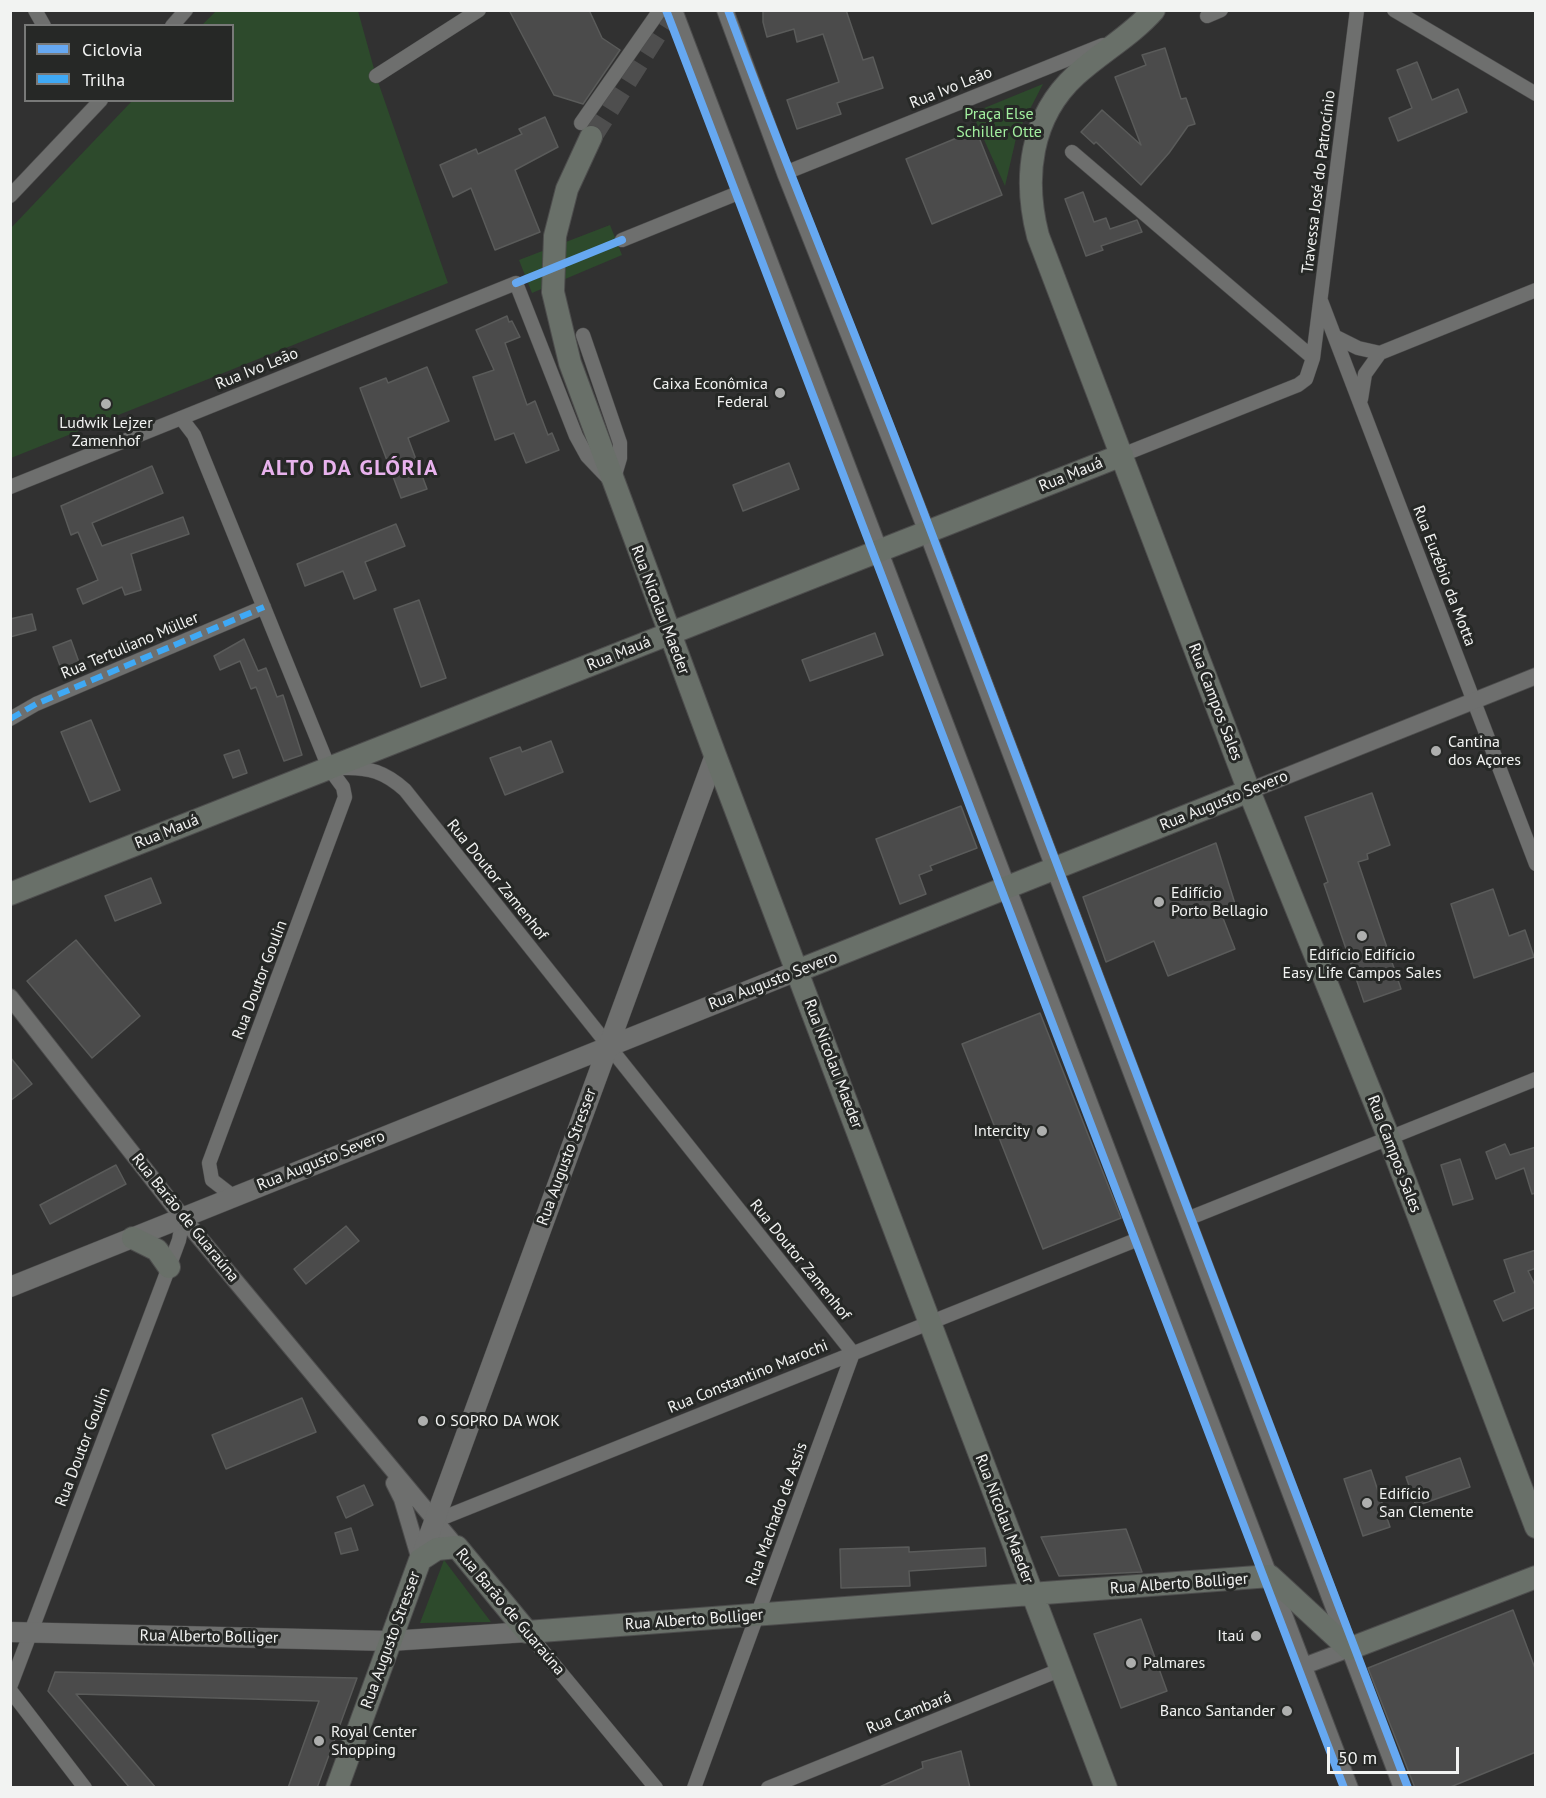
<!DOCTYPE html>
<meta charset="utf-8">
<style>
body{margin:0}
#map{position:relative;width:1546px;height:1798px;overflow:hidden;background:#313131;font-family:"PT Sans",sans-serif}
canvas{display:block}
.frame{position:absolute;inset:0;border:12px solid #f2f3f2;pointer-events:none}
.legend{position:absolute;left:24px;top:24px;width:210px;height:78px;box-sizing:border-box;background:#262826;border:2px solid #787978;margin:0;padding:8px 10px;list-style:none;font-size:18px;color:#f2f3f2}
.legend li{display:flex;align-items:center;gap:12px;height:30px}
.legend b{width:30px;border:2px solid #787978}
.scale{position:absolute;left:1327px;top:1747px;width:132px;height:27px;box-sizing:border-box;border:3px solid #f2f3f2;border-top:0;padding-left:8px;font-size:18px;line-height:21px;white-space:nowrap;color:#f2f3f2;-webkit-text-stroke:4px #262826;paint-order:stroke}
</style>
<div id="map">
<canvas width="1546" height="1798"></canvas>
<div class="frame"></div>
<ul class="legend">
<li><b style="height:8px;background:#66a8f1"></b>Ciclovia</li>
<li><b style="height:8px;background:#3fa9f5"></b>Trilha</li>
</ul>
<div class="scale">50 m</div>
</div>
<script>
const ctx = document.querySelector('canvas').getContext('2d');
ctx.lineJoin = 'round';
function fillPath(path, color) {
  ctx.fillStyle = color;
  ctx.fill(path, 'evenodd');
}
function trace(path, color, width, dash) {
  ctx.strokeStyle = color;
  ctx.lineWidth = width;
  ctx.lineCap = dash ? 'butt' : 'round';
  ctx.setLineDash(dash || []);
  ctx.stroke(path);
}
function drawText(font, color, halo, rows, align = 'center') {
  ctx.font = font + ' "PT Sans",sans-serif';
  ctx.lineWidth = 6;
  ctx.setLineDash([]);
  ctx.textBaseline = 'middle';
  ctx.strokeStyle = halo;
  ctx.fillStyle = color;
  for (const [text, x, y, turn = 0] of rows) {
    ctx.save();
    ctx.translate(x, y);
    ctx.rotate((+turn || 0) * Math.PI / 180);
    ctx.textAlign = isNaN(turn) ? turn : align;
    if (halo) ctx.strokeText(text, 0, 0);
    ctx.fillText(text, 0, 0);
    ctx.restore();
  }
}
fillPath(new Path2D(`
 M216,11H358L376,76L448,283L11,458L10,229L132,101L232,100V26L202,25Z
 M1043,84L1017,134L1005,186L972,113Z
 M610,225L622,255L532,293L519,260Z
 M444,1560L491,1622L420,1623Z`), '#2d4a2c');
const building = new Path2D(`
 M509,10H589L602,38L620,50L583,104L554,95Z
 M763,10H846L863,60L873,57L883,88L837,103L841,114L797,129L787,100L839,82L823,34L797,42L794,29L767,37L763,22Z
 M1165,48L1181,99L1186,98L1195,124L1188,126L1169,153L1141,185L1096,142L1094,144L1081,132L1102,110L1141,145L1115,77L1146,65L1142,55Z
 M1417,62L1432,100L1458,89L1467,112L1398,141L1389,118L1412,108L1397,70Z
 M545,117L558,147L515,170L540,232L495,250L471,188L453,197L440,165L476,149L478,154L522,134L519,129Z
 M976,130L1002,195L932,224L906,159Z
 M1083,192L1094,222L1106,218L1110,229L1137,220L1142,232L1101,246L1103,250L1086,256L1065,199Z
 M507,316L509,322L512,321L520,337L505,343L527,405L535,401L548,435L552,433L559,450L526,463L514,433L495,440L473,377L494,370L476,330Z
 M427,367L449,421L408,438L427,489L401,498L360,388L386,378L388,383Z
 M789,463L799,489L743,511L733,485Z
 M152,466L163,493L92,523L102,546L183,517L189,534L131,554L141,590L125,595L122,587L83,604L77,589L98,580L78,532L71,535L61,506Z
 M396,524L405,546L365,562L376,590L354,599L343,571L305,586L297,564Z
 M419,600L446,678L421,687L394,609Z
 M32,614L36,630L10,637V619Z
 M875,633L883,655L810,681L802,660Z
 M244,639L258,671L266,668L277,697L283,695L302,755L284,761L256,687L251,689L240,661L220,670L214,656Z
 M71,640L80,665L62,671L53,647Z
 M91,720L120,790L90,802L61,732Z
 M551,741L563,772L505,795L490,758L520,747L522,752Z
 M239,750L247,773L233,778L224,755Z
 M1372,793L1390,845L1367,854L1368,859L1358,862L1401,989L1364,1002L1324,884L1328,882L1305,817Z
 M961,806L977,848L930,866L932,870L919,875L926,894L900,904L876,839Z
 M1216,843L1236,907L1221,913L1235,949L1168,976L1154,941L1106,962L1083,897Z
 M151,878L161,903L115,921L105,896Z
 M1493,889L1509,936L1525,930L1534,957L1474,978L1451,904Z
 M76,940L140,1016L92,1058L27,981Z
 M1040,1013L1121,1218L1043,1249L962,1044Z
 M10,1057L32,1084L10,1101Z
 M1505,1144L1510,1155L1536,1147V1193L1532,1194L1524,1168L1496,1179L1486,1152Z
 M1460,1159L1473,1199L1453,1205L1441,1165Z
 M116,1165L126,1184L50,1224L40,1205Z
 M346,1226L359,1241L306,1284L294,1269Z
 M1536,1250V1268L1528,1271L1536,1287V1307L1503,1321L1494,1301L1515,1292L1504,1260Z
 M302,1398L316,1432L226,1469L212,1435Z
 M1460,1458L1470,1487L1416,1506L1406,1477Z
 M1371,1470L1390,1527L1363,1536L1344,1479Z
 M364,1485L373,1505L346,1518L337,1497Z
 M351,1528L358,1550L341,1554L335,1533Z
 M1126,1529L1142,1572L1059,1576L1041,1537Z
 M909,1547V1552L985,1548L986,1566L909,1571L910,1586L841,1588L840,1549Z
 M1513,1610L1536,1671V1752L1448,1788H1415L1368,1668Z
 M1141,1619L1167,1691L1121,1708L1094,1634Z
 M55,1672L357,1678L317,1788H288L319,1701L76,1694L156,1788H130L48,1691Z
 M961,1751L970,1788H877L923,1768L922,1762Z`);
fillPath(building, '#4b4b4b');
trace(building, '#5a5b5a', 1.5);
trace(new Path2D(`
 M591,137L671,10`), '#4e4e4e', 22, [22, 11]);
const minor = new Path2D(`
 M35,10L44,26
 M1394,10L1536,94
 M1207,16L1221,10
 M172,26L186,10
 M376,76L479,10
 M581,123L660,10
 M1072,152L1313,358
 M785,173L1103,45
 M10,196L101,100
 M622,240L743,191
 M1321,301L1536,864
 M583,335L620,443V458L614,478
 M1336,337L1358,348L1380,353L1536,290
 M1361,399L1365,374L1380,353
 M181,418L194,435L329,768L343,787L345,797L209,1163L212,1180L234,1197
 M1122,455L1298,385L1306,379L1313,358L1357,10
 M10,487L516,283L576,436L587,456L608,478
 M10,719L36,704L264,607
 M343,768C369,767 385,772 405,790L853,1353
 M1187,1219L1536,1079
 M435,1521L1141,1238
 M527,1632L656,1788
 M10,1687L169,1267L179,1240L183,1218
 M10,1690L85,1788
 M694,1788L853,1353
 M768,1788L1062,1669`);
const tertiary = new Path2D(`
 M674,10L1350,1788
 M725,10L785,173L927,532L1402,1788
 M1249,791L1536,676
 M10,997L183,1218L457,1547
 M394,1483L402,1499L420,1560
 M1304,1666L1349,1649`);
const secondary = new Path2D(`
 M10,1287L797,971
 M420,1560L715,755
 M10,1632L390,1641L527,1632`);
const primary = new Path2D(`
 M1154,10C1131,36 1101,52 1076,75C1030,117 1023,178 1038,236L1249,791L1389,1138L1536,1527
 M591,137L567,189L555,236L553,292L570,363L715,755L1106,1788
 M10,894L1122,455
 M797,971L1249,791
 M133,1238L157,1250L169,1267
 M337,1788L420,1560L437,1549L457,1547L527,1632L1270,1576L1349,1649L1536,1577`);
trace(minor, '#4d4d4d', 15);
trace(tertiary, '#4d4d4d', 18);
trace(secondary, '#4d4d4d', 21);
trace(primary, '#4d4d4d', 24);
trace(minor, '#6e6f6e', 14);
trace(tertiary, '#6e6f6e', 16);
trace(secondary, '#6e6f6e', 20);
trace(primary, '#697069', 22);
trace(new Path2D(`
 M10,719L36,704L264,607`), '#3fa9f5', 6, [12, 6]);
trace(new Path2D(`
 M666,10L1344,1788
 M728,10C789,175 857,336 919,500C1082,930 1244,1359 1408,1788
 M516,283L622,240`), '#66a8f1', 8);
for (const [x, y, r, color] of [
 [780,393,6,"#aeafae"],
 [106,404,6,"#aeafae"],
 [1436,751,6,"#aeafae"],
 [1159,902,6,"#aeafae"],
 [1362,936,6,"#aeafae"],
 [1042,1131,6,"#aeafae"],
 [423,1421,6,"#aeafae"],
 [1367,1503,6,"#aeafae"],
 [1256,1636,6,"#aeafae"],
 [1131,1663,6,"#aeafae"],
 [1287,1711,6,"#aeafae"],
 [319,1741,6,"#aeafae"]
]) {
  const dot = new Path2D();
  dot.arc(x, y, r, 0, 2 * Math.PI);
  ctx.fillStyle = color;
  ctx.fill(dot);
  trace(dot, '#262826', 2);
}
drawText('16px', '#f2f3f2', '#262826', [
 ["Rua Ivo Leão",951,88,-22],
 ["Travessa José do Patrocínio",1319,182,-83],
 ["Rua Ivo Leão",257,369,-22],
 ["Rua Mauá",1071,475,-22],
 ["Rua Euzébio da Motta",1444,576,69],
 ["Rua Nicolau Maeder",660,610,69],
 ["Rua Tertuliano Müller",130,646,-23],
 ["Rua Mauá",619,654,-22],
 ["Rua Campos Sales",1215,702,69],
 ["Rua Augusto Severo",1224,801,-22],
 ["Rua Mauá",167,832,-22],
 ["Rua Doutor Zamenhof",497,880,51],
 ["Rua Doutor Goulin",260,980,-69],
 ["Rua Augusto Severo",773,981,-21],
 ["Rua Nicolau Maeder",833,1064,69],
 ["Rua Campos Sales",1394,1154,69],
 ["Rua Augusto Stresser",567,1157,-70],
 ["Rua Augusto Severo",321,1161,-22],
 ["Rua Barão de Guaraúna",185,1218,51],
 ["Rua Doutor Zamenhof",800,1260,51],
 ["Rua Constantino Marochi",748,1377,-22],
 ["Rua Doutor Goulin",83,1447,-69],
 ["Rua Machado de Assis",777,1514,-70],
 ["Rua Nicolau Maeder",1004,1519,69],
 ["Rua Alberto Bolliger",1179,1584,-4],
 ["Rua Barão de Guaraúna",510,1612,50],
 ["Rua Alberto Bolliger",694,1620,-4],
 ["Rua Alberto Bolliger",209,1637,1],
 ["Rua Augusto Stresser",391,1640,-70],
 ["Rua Cambará",909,1713,-22]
]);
drawText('16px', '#a2ef9f', '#262826', [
 ["Praça Else",999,114],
 ["Schiller Otte",999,132]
]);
drawText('16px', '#f2f3f2', '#262826', [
 ["Caixa Econômica",768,384,"right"],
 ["Federal",768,402,"right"],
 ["Ludwik Lejzer",106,423,"center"],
 ["Zamenhof",106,441,"center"],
 ["Cantina",1448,742],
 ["dos Açores",1448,760],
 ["Edifício",1171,893],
 ["Porto Bellagio",1171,911],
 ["Edifício Edifício",1362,955,"center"],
 ["Easy Life Campos Sales",1362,973,"center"],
 ["Intercity",1030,1131,"right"],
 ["O SOPRO DA WOK",435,1421],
 ["Edifício",1379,1494],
 ["San Clemente",1379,1512],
 ["Itaú",1244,1636,"right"],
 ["Palmares",1143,1663],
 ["Banco Santander",1275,1711,"right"],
 ["Royal Center",331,1732],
 ["Shopping",331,1750]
], 'left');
ctx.letterSpacing = '1.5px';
drawText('bold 22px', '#e8b2ed', '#262826', [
 ["ALTO DA GLÓRIA",350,469]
]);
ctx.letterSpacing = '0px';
</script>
